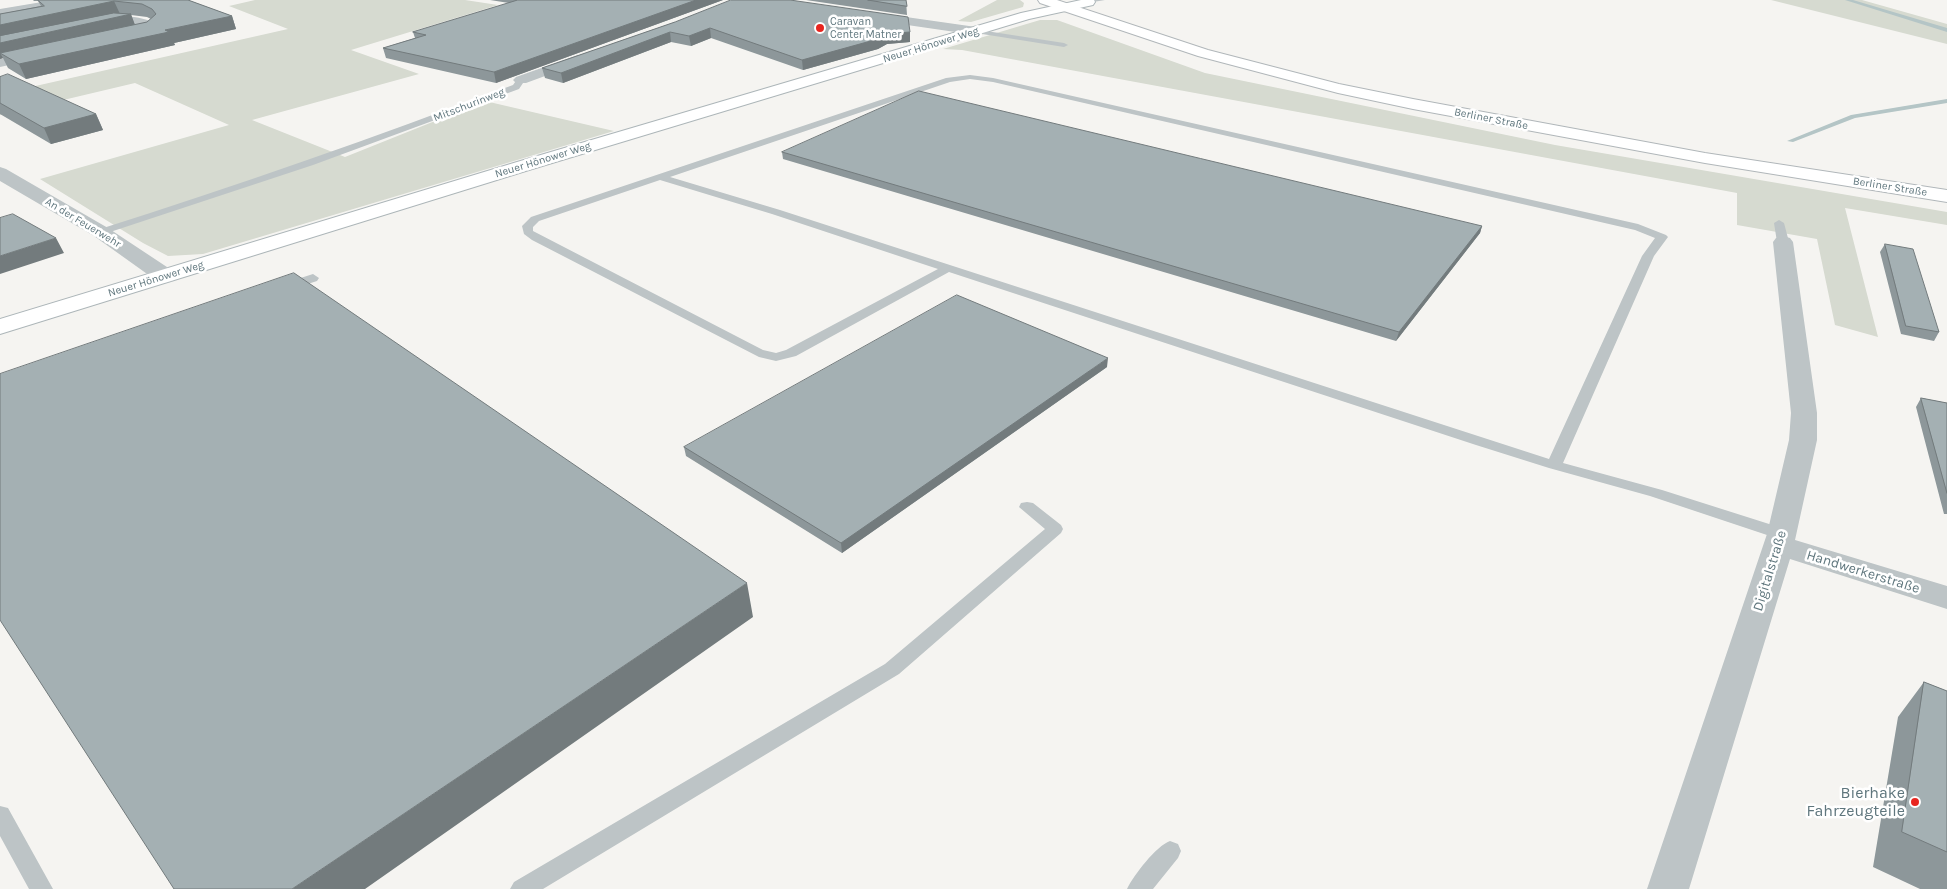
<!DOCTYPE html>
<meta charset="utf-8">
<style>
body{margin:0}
canvas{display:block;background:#f5f4f1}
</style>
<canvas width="1947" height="889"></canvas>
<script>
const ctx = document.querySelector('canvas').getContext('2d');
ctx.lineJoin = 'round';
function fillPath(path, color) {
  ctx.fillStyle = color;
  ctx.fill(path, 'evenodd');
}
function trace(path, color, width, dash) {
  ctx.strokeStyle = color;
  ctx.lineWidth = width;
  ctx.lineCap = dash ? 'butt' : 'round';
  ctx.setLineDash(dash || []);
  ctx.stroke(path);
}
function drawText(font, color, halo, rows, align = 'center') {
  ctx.font = font + ' Karla,sans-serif';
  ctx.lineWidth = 5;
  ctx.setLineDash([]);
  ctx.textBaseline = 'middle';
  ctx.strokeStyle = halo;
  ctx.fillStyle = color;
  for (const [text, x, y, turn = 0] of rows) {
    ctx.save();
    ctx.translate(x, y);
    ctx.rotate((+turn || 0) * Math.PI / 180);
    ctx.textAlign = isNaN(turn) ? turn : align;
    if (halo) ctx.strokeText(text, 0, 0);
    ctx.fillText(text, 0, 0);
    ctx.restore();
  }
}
fillPath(new Path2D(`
 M255,0H465L498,5L351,50L419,74L252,120L345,157L485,101L614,131L203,254L168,256L143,243L40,179L229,125L135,83L0,115V94L288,29L229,6Z
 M997,0H1020L1024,3L1023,7L971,22L958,21Z
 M1771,0H1862L1947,24V44Z
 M1040,20H1057L1205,73L1555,145L1947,212V225L1845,208L1878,337L1835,325L1817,239L1737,225V193L962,50L943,49Z`), '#d6dad0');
fillPath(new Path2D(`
 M1845,0H1853L1947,28V32Z
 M1947,99V103L1855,118L1793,142L1787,141L1851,115Z`), '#b4c5c6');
const secondary = new Path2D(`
 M1081,0H1094L1095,2L1093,5L1029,19L529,170L0,334V319L517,162L1021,13Z`);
const primary = new Path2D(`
 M1038,0H1057L1208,50L1339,84L1413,99L1705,153L1947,190V202L1705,163L1413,109L1338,93L1198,56L1040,3Z`);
trace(secondary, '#adb6b9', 2);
trace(primary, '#b1b7ba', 2);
fillPath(new Path2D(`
 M1089,0H1105L1087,3L1086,2Z
 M973,29L1064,43L1068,45L1064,47L976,33L972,31Z
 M970,75L993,78L1638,224L1666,235L1668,237L1654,256L1563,463L1662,490L1788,530L1790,534L1788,538L1782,539L1776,538L1650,496L1549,468L1476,445L949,272L796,356L776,361L759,357L532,240L524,234L522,226L531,217L946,78ZM970,79L993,82L1635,230L1655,238L1642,256L1549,459L780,210L670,177L950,82ZM660,180L772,214L938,269L786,350L776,353L763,350L533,231V227L539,221Z
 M518,78L525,80L519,89L313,165L101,235L95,232L97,230C237,186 375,137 513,85Z
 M1779,220L1784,223L1789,242L1783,245L1777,242L1774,223Z
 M313,274L319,278L317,281L286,291L280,287L282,284Z
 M1027,502L1033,503L1061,525L1063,529L1061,533L899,674L543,889H510L514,882L885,664L1045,529L1019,507L1021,503Z
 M0,806L8,808L53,889H29L0,836Z
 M1170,841L1178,844L1181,851L1178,858L1153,889H1127C1134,875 1156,846 1170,841Z`), '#bdc4c6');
fillPath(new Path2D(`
 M54,0H82L76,4L0,17V9Z
 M871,12L976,27L983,31L976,35L866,19L864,16L866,13Z
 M125,16C136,17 152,19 160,27C152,36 133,41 122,38L120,35L122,32L143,28L125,24L97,29L90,25L92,22Z
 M41,50L46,51L48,54L46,57L0,67V59Z
 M578,55L583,56L585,59L583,62L526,83H516L513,80L516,77Z
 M0,167L6,169L108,228L173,271L176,276L173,281L165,283L157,281L94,236L0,181Z
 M1783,236L1790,238L1793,242L1817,413V440L1795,540L1947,586V609L1790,559L1689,889H1647L1767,534L1789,440L1791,413L1773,242L1776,238Z`), '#bdc4c6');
fillPath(secondary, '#fff');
fillPath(primary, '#fff');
fillPath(new Path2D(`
 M33,0H188L232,16L236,29L174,43L175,45L26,79L8,68L3,58L0,59V14L41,6L38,1H34ZM131,15L147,17L151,19L147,22L135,25Z
 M490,0H723L496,83L386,58L383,48L415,38L413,32L509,3Z
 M806,0H906L907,15Z
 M675,22L910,32V42L887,44L878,49L803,70L711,38L691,46L671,42L563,83L545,78L542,68Z
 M0,76L96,114L103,130L51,144L0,114Z
 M782,152L1482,226L1480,233L1396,341L783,159Z
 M1885,244L1939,332L1934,341L1901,334L1880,252Z
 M1107,367L842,553L686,456L684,447Z
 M1921,398L1947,403V514H1944L1916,407Z
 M1924,682L1947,691V889H1920L1873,867L1898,717Z`), '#8d979a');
fillPath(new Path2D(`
 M696,0H723L496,83L494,72Z
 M114,1L120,14L0,40V25Z
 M131,14L136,28L0,53L3,58L0,59V43Z
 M232,16L236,29L174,43L175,45L26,79L19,64L165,30Z
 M710,28L711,38L691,46L689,36Z
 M670,32L671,42L563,83L561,73Z
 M910,32V42L887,44L878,49L803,70L802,60L886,34Z
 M96,114L103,130L51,144L44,128Z
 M1482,226L1480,233L1396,341L1399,332Z
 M56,238L64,253L0,274V256Z
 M1108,358L1107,367L842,553L841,543Z
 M747,583L753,617L365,889H292Z`), '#737b7d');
const building = new Path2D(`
 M38,0H188L232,16L165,30L169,32L19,64L0,53L147,22L156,14L152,9L142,4L114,1L0,25V14L44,6Z
 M518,0H696L494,72L383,48L426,35L413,32Z
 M731,0H790L908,17L910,32L886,34L878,39L802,60L710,28L689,36L670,32L561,73L542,68L675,22Z
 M868,0H906L907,6Z
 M114,13L131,14L0,43V36Z
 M8,74L96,114L44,128L0,103V77Z
 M919,91L1482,226L1399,332L782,152Z
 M13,214L56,238L0,256V218Z
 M1885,244L1913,249L1939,332L1906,326Z
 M294,273L747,583L292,889H174L0,620V374Z
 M957,295L1108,358L841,543L684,447Z
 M1921,398L1947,403V493Z
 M1924,682L1947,691V852L1902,832Z`);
fillPath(building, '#a4b0b3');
trace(building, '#737b7d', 1);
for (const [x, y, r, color] of [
 [820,28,5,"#e8251f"],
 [1915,802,5,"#e8251f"]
]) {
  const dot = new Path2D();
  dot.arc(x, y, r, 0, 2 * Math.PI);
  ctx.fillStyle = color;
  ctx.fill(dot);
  trace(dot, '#fff', 2);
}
drawText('11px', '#5f767d', '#fff', [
 ["Caravan",830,22],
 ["Center Matner",830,35]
], 'left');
drawText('11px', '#5f767d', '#fff', [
 ["Neuer Hönower Weg",931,45,-17],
 ["Mitschurinweg",469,105,-21],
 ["Berliner Straße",1491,119,11],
 ["Neuer Hönower Weg",543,160,-17],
 ["Berliner Straße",1890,187,9],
 ["An der Feuerwehr",83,223,31],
 ["Neuer Hönower Weg",156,279,-17]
]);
drawText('14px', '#5f767d', '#fff', [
 ["Digitalstraße",1770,571,-73],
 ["Handwerkerstraße",1863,572,17]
]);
drawText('16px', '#5f767d', '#fff', [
 ["Bierhake",1905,793],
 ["Fahrzeugteile",1905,811]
], 'right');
</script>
